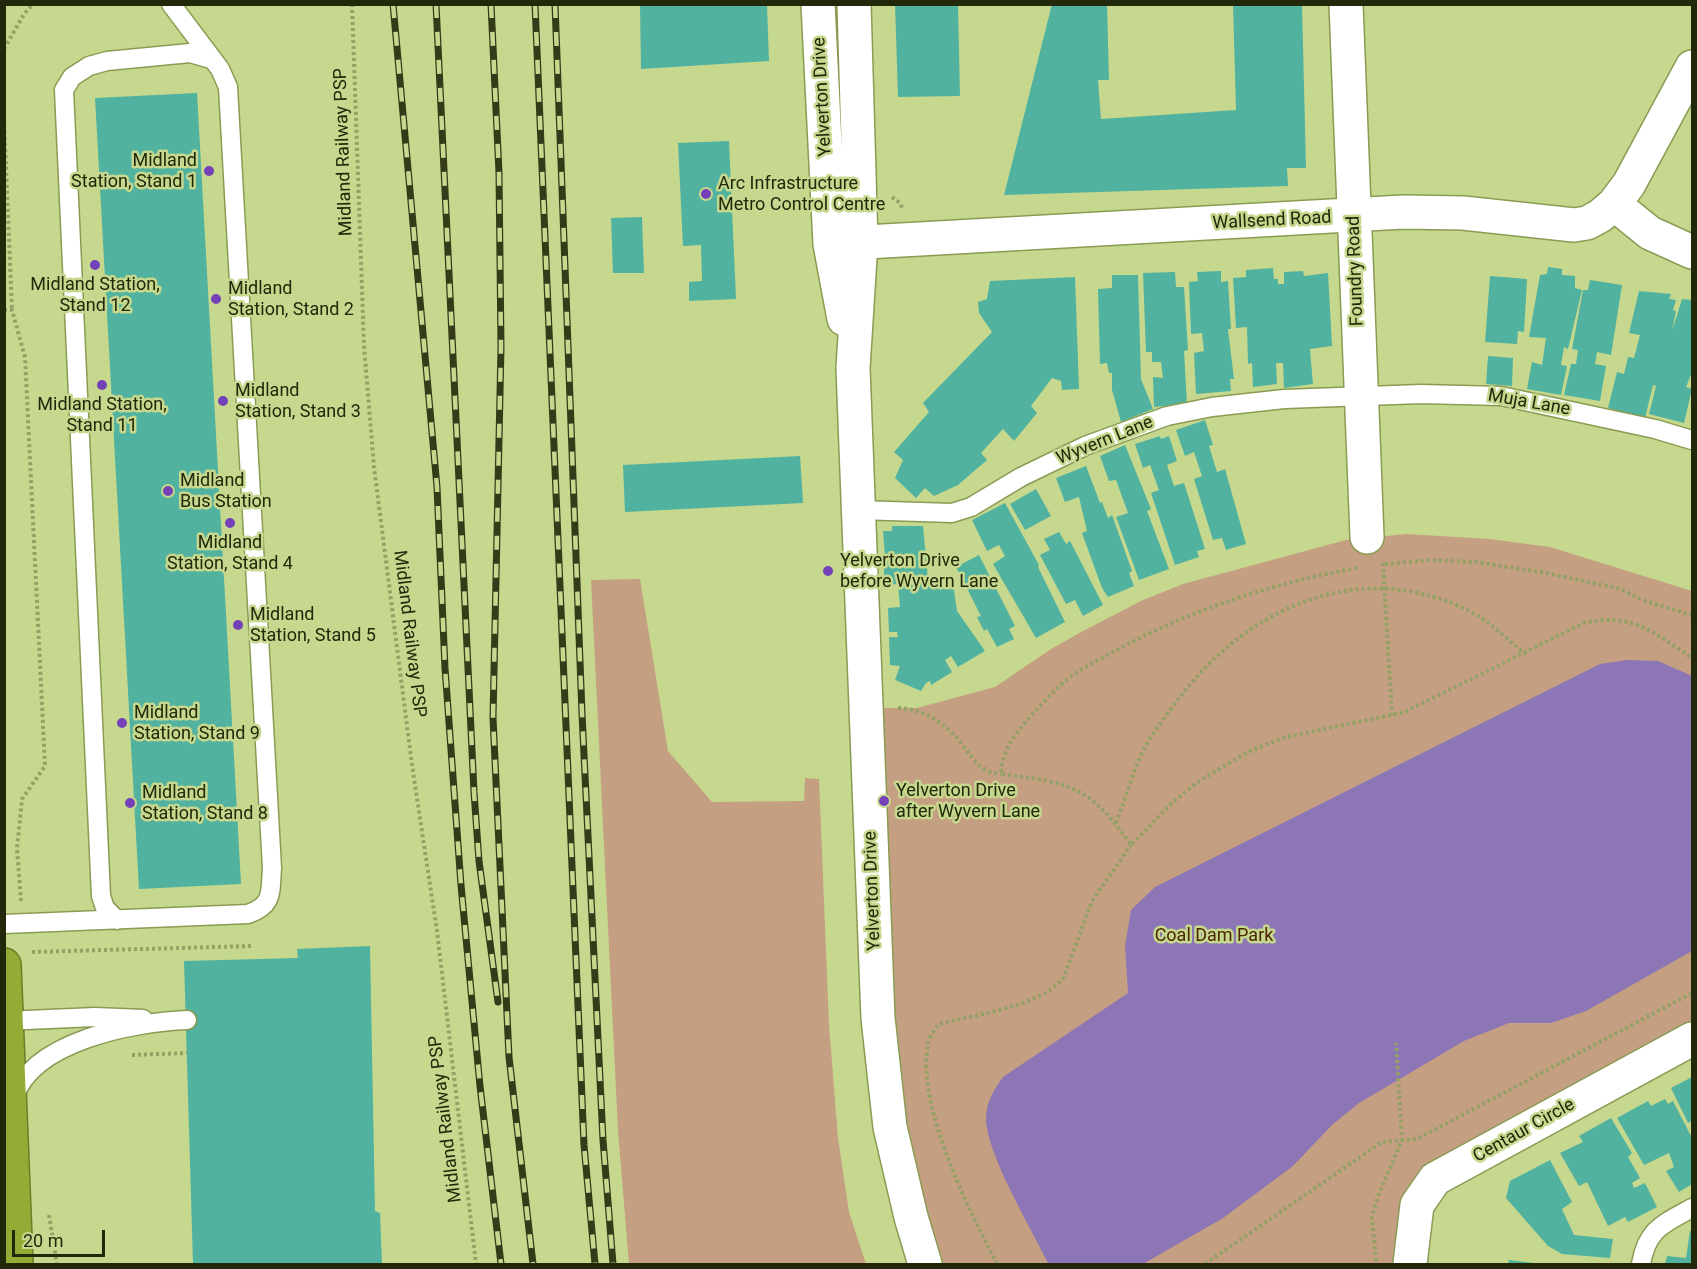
<!DOCTYPE html>
<style>
body{margin:0}
#map{position:relative;width:1697px;height:1269px;overflow:hidden;background:#c6d88e;font-family:Roboto,sans-serif}
canvas{display:block}
.frame{position:absolute;inset:0;border:6px solid #22280a;pointer-events:none}
.scale{position:absolute;left:12px;top:1230px;width:93px;height:27px;box-sizing:border-box;border:3px solid #22280a;border-top:0;padding-left:8px;font-size:18px;line-height:21px;white-space:nowrap;color:#22280a;-webkit-text-stroke:4px #c6d88e;paint-order:stroke}
</style>
<div id="map">
<canvas width="1697" height="1269"></canvas>
<div class="frame"></div>
<div class="scale">20 m</div>
</div>
<script>
const ctx = document.querySelector('canvas').getContext('2d');
ctx.lineJoin = 'round';
function fillPath(path, color) {
  ctx.fillStyle = color;
  ctx.fill(path, 'evenodd');
}
function trace(path, color, width, dash) {
  ctx.strokeStyle = color;
  ctx.lineWidth = width;
  ctx.lineCap = dash ? 'butt' : 'round';
  ctx.setLineDash(dash || []);
  ctx.stroke(path);
}
function drawText(font, color, halo, rows, align = 'center') {
  ctx.font = font + ' Roboto,sans-serif';
  ctx.lineWidth = 5;
  ctx.setLineDash([]);
  ctx.textBaseline = 'middle';
  ctx.strokeStyle = halo;
  ctx.fillStyle = color;
  for (const [text, x, y, turn = 0] of rows) {
    ctx.save();
    ctx.translate(x, y);
    ctx.rotate((+turn || 0) * Math.PI / 180);
    ctx.textAlign = isNaN(turn) ? turn : align;
    if (halo) ctx.strokeText(text, 0, 0);
    ctx.fillText(text, 0, 0);
    ctx.restore();
  }
}
fillPath(new Path2D(`
 M1406,534L1490,539L1550,547L1692,591V1039L1435,1179L1410,1264H925L911,1217L866,708H917L995,687L1051,649L1085,630L1143,600L1183,584L1346,540Z
 M640,579L668,751L712,802L804,801L805,778L819,779L829,1025L838,1138L849,1212L866,1264H629L618,1131L591,580Z`), '#c59f82');
fillPath(new Path2D(`
 M1628,660L1658,661L1692,676V951L1586,1011L1551,1023H1509L1464,1041L1359,1103L1332,1125L1293,1166L1223,1218L1143,1264L1048,1263C1031,1228 987,1155 986,1119C986,1102 994,1090 1003,1077L1128,993L1125,946L1131,910L1155,887L1600,664Z`), '#8c76b5');
fillPath(new Path2D(`
 M640,4H767L769,61L641,69Z
 M895,4H958L960,96L898,97Z
 M1052,4H1107L1109,80H1098L1101,119L1236,110L1233,4H1302L1306,168H1287L1288,186L1004,195Z
 M197,93L241,884L139,889L95,98Z
 M729,141L736,299L689,301V282L702,281L701,245L683,246L678,143Z
 M642,217L644,273H613L611,218Z
 M1548,267L1562,269V275L1575,276V288L1582,290L1568,349L1564,347L1561,365L1567,366L1561,395L1527,389L1532,362L1542,365L1546,338L1529,337L1540,275L1547,274Z
 M1273,268L1274,279H1278V284H1284V272L1303,271L1304,276L1328,273L1332,346L1310,349L1313,384L1284,388L1283,363H1276L1277,384L1253,387L1252,363L1248,364L1247,327L1236,328L1233,278L1246,277V270Z
 M1221,271V282L1228,281L1231,329H1228L1234,379H1230L1231,391L1196,394L1194,353L1204,351L1202,333L1191,334L1189,282L1198,281L1197,272Z
 M1175,272L1176,287H1184L1188,350L1184,351L1187,404L1154,407L1153,377L1163,378L1161,362H1152V352H1146L1143,273Z
 M1112,275H1138L1141,379L1153,409L1121,422L1112,390V373H1109L1107,363L1100,364L1098,289L1112,288Z
 M1490,276L1527,279L1524,332L1518,331L1517,344L1485,342Z
 M1075,277L1079,389L1062,390L1061,381L1052,378L1031,406L1037,413L1014,441L1003,429L981,453L987,460L958,485L934,496L925,488L916,498L895,478L903,460L894,452L929,412L923,403L992,332L979,313L978,302L987,299L990,281Z
 M1590,280L1622,285L1611,355L1597,352L1595,364L1606,366L1600,401L1564,395L1571,364H1576L1578,350L1572,349L1583,290H1588Z
 M1639,291L1671,294L1669,299L1676,300L1673,310L1676,311L1672,331L1682,299L1692,300V372L1686,387L1692,389L1684,423L1649,414L1656,386L1653,385L1645,418L1608,408L1617,372L1624,374L1628,357L1634,358L1640,335L1629,333Z
 M1488,356L1513,358L1512,386L1486,384Z
 M1205,420L1213,445L1209,446L1217,472L1225,469L1246,544L1226,550L1222,538L1213,540L1194,479L1202,476L1194,452L1185,456L1176,430Z
 M1160,436L1161,439L1169,436L1177,461L1167,465L1174,486L1184,483L1205,549L1197,551L1199,557L1175,565L1151,493L1159,490L1150,465L1143,468L1135,444Z
 M1125,445L1151,509L1147,511L1169,569L1139,580L1116,517L1128,513L1116,480L1109,481L1100,456Z
 M800,456L803,503L625,512L623,465Z
 M1086,466L1100,503L1102,502L1108,518L1112,515L1132,571L1129,573L1134,586L1108,597L1102,588L1082,533L1087,531L1079,497L1065,502L1056,478Z
 M1036,489L1051,516L1025,530L1010,504Z
 M1005,503L1039,565L1038,567L1065,622L1036,638L993,564L1005,556L999,545L987,551L972,520Z
 M892,526H923L928,579L952,577L957,611L985,651L958,667L951,656L945,660L952,672L931,685L930,681L926,683L921,691L895,680L900,666L890,665L889,637H898L897,632H889L888,608L900,607L898,584L884,585V561H892V556H885L883,531H892Z
 M1059,532L1066,544L1070,541L1103,605L1083,616L1075,600L1066,604L1040,555L1050,550L1044,539Z
 M979,555L1015,626L1009,629L1014,639L997,647L987,629L984,631L977,617L981,616L956,567Z
 M370,946L375,1211L380,1213L382,1264H193L184,961L298,958L297,949Z
 M1692,1077V1121L1688,1123L1671,1088Z
 M1665,1099L1668,1104L1673,1101L1692,1138V1184L1679,1192L1666,1171L1674,1167L1669,1153L1644,1165L1617,1118L1648,1101L1651,1106Z
 M1611,1118L1632,1153L1628,1157L1640,1178L1632,1183L1634,1188L1645,1183L1657,1207L1628,1222L1625,1217L1608,1226L1587,1182L1579,1186L1560,1153L1583,1142L1579,1136Z
 M1550,1160L1572,1202L1562,1209L1574,1235L1613,1239L1610,1258L1562,1254L1548,1246L1506,1198L1510,1181Z
 M1690,1231H1692V1264H1665L1667,1256L1686,1258Z
 M1509,1260L1534,1263V1264H1508Z`), '#51b2a0');
const lane = new Path2D(`
 M858,510L952,513L971,507L1021,477L1085,446L1167,416L1212,407L1284,399L1421,394L1501,396L1655,429L1692,440
 M117,920L105,908L101,896L64,90L72,77L89,66L107,61L190,53L211,59
 M4,924L248,914C274,905 270,892 272,868L228,87L220,69L171,4
 M4,1021L95,1017L143,1019
 M14,1098C32,1041 134,1022 187,1020
 M1641,1264C1647,1229 1663,1224 1692,1208`);
const street = new Path2D(`
 M818,4L830,244L844,319
 M854,4L861,242L853,368L878,1018L890,1127L911,1217L925,1264
 M1346,4L1367,537
 M1614,204L1650,233L1692,252
 M830,244L1403,212L1463,213L1574,225L1587,223L1600,216L1614,204L1629,184L1692,67
 M1410,1264L1417,1205L1435,1179L1692,1039`);
const highway = new Path2D(`
 M4,965L16,1264`);
trace(lane, '#8a9b53', 21);
trace(street, '#8a9b53', 36);
trace(highway, '#6c7d27', 36);
trace(new Path2D(`
 M352,4L364,346L374,467L412,765L437,931L476,1264
 M4,49L24,14L33,4
 M4,119L12,310
 M892,197L901,204L902,209
 M4,310H12L25,357L45,766L22,799L17,849L21,901
 M1383,563L1392,715
 M1385,564L1431,560L1476,562L1541,572L1621,589L1642,600L1692,615
 M1357,568C1272,583 1187,611 1111,653C1095,662 1078,670 1064,682C1052,693 1040,705 1029,718C1014,735 1002,751 1001,774C1071,783 1089,785 1131,845L1173,802L1199,781L1248,752L1282,738L1405,712L1584,623C1633,612 1654,633 1692,658
 M898,708C919,709 937,718 952,733C969,748 974,772 1001,774
 M1116,823C1125,801 1131,777 1141,755C1149,737 1162,721 1174,705C1241,612 1352,557 1463,608C1486,618 1506,638 1525,654
 M32,952L251,946
 M132,1055L187,1053
 M49,1215L57,1264
 M1376,1261L1372,1217L1378,1196L1402,1140L1396,1043
 M997,1264C969,1210 916,1106 928,1044C929,1037 935,1030 939,1024C973,1015 1044,1006 1064,977L1092,901L1131,845
 M1205,1264L1382,1142L1417,1139L1692,993`), '#93a165', 4, [3, 3]);
trace(lane, '#fff', 18);
trace(street, '#fff', 33);
trace(highway, '#94ab36', 33);
const rail = new Path2D(`
 M393,4L437,487L445,668L461,885L480,1086L501,1264
 M436,4L474,792L479,861L498,1002
 M491,4L499,173L501,347L493,718L509,1057L533,1264
 M535,4L584,1145L595,1264
 M555,4L582,714L603,1140L613,1264`);
trace(rail, '#343b18', 7);
trace(rail, '#c6d88e', 4.5, [14]);
for (const [x, y, r, color] of [
 [209,171,6,"#7441b8"],
 [706,194,6,"#7441b8"],
 [95,265,6,"#7441b8"],
 [216,299,6,"#7441b8"],
 [102,385,6,"#7441b8"],
 [223,401,6,"#7441b8"],
 [168,491,6,"#7441b8"],
 [230,523,6,"#7441b8"],
 [828,571,6,"#7441b8"],
 [238,625,6,"#7441b8"],
 [122,723,6,"#7441b8"],
 [884,801,6,"#7441b8"],
 [130,803,6,"#7441b8"]
]) {
  const dot = new Path2D();
  dot.arc(x, y, r, 0, 2 * Math.PI);
  ctx.fillStyle = color;
  ctx.fill(dot);
  trace(dot, '#c6d88e', 2);
}
drawText('18px', '#22280a', '#c6d88e', [
 ["Yelverton Drive",823,97,-93],
 ["Midland Railway PSP",344,152,-92],
 ["Wallsend Road",1272,221,-3],
 ["Foundry Road",1356,271,-92],
 ["Muja Lane",1529,403,10],
 ["Wyvern Lane",1105,441,-22],
 ["Midland Railway PSP",409,634,83],
 ["Yelverton Drive",873,891,-92],
 ["Midland Railway PSP",446,1119,-97],
 ["Centaur Circle",1524,1131,-29]
]);
drawText('18px', '#22280a', '#c6d88e', [
 ["Midland",197,161,"right"],
 ["Station, Stand 1",197,182,"right"],
 ["Arc Infrastructure",718,184],
 ["Metro Control Centre",718,205],
 ["Midland Station,",95,285,"center"],
 ["Stand 12",95,306,"center"],
 ["Midland",228,289],
 ["Station, Stand 2",228,310],
 ["Midland",235,391],
 ["Station, Stand 3",235,412],
 ["Midland Station,",102,405,"center"],
 ["Stand 11",102,426,"center"],
 ["Midland",180,481],
 ["Bus Station",180,502],
 ["Midland",230,543,"center"],
 ["Station, Stand 4",230,564,"center"],
 ["Yelverton Drive",840,561],
 ["before Wyvern Lane",840,582],
 ["Midland",250,615],
 ["Station, Stand 5",250,636],
 ["Midland",134,713],
 ["Station, Stand 9",134,734],
 ["Yelverton Drive",896,791],
 ["after Wyvern Lane",896,812],
 ["Midland",142,793],
 ["Station, Stand 8",142,814]
], 'left');
drawText('18px', '#4c2600', '#c6d88e', [
 ["Coal Dam Park",1214,936]
]);
</script>
